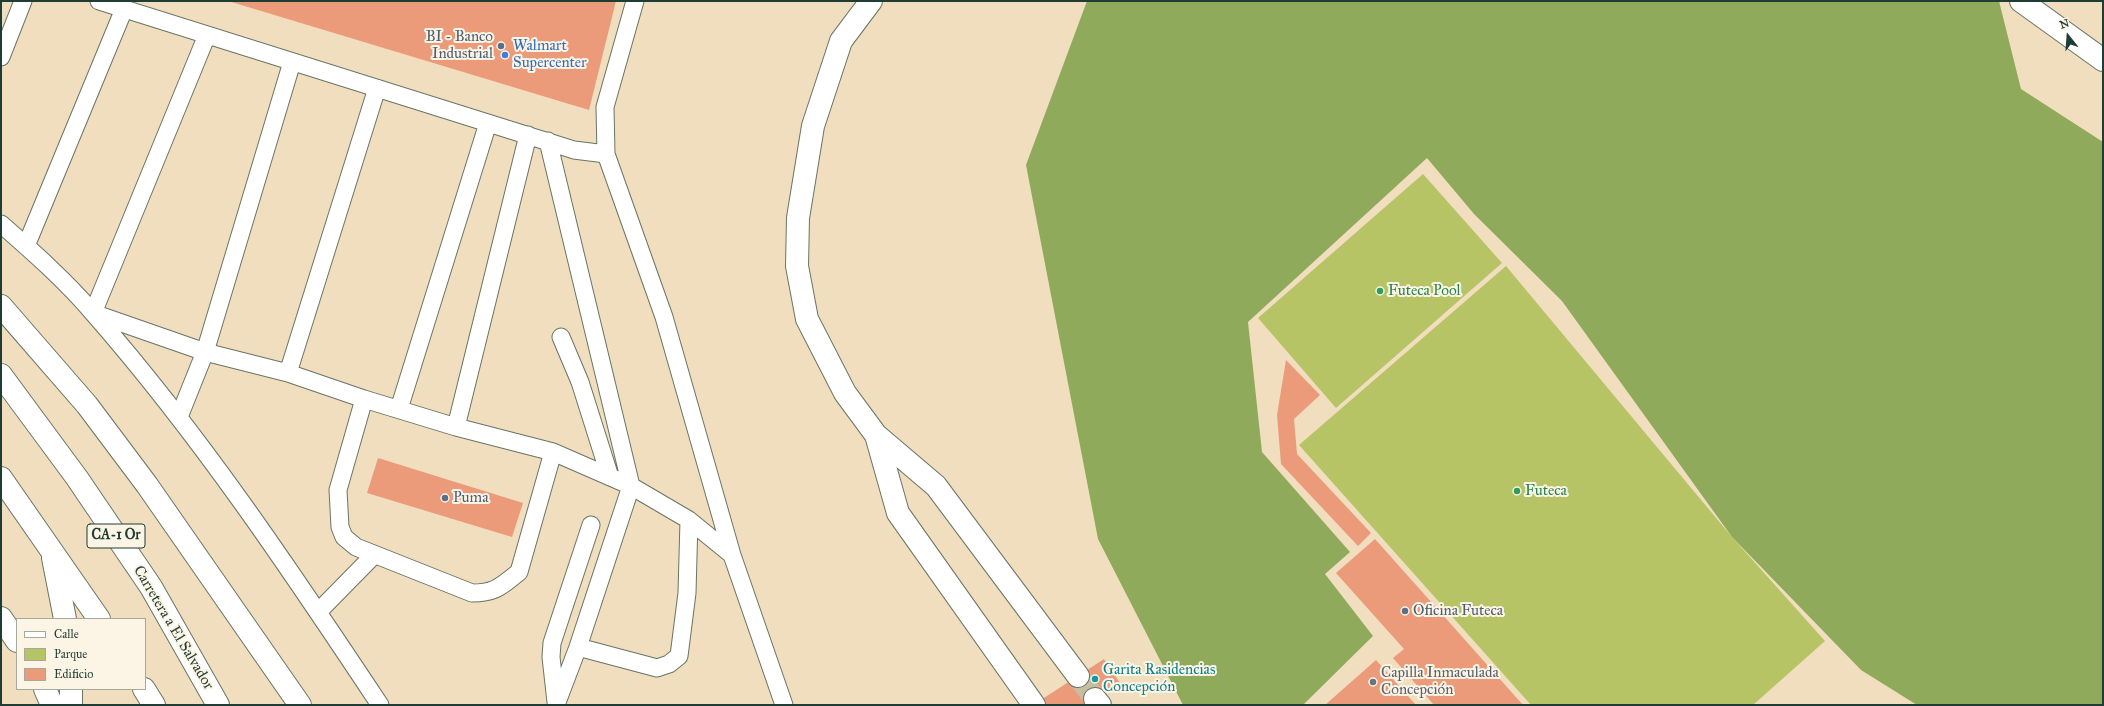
<!DOCTYPE html>
<meta charset="utf-8">
<style>
body{margin:0}
#map{position:relative;width:2104px;height:706px;overflow:hidden;background:#f1debe;font-family:"IM FELL Great Primer",serif}
canvas{display:block}
.frame{position:absolute;inset:0;border:2px solid #1f3d34;pointer-events:none}
.legend{position:absolute;left:16px;top:618px;width:130px;height:72px;box-sizing:border-box;background:#fcf5e5;border:1px solid #a4ab9e;margin:0;padding:5px 7px;list-style:none;font-size:12px;color:#1f3d34}
.legend li{display:flex;align-items:center;gap:8px;height:20px}
.legend b{width:20px;border:1px solid #a4ab9e}
.north{position:absolute;left:2048px;top:16px;width:40px;height:40px;-webkit-text-stroke:3px #fcf5e5;paint-order:stroke;rotate:343deg;font-size:11px;font-weight:700;line-height:16px;text-align:center;color:#1f3d34}
.north::after{content:'';display:block;margin:auto;width:14px;height:18px;background:#1f3d34;clip-path:polygon(50% 0,100% 100%,50% 72%,0 100%)}
</style>
<div id="map">
<canvas width="2104" height="706"></canvas>
<div class="frame"></div>
<ul class="legend">
<li><b style="height:5px;background:#fff"></b>Calle</li>
<li><b style="height:11px;background:#b6c466"></b>Parque</li>
<li><b style="height:11px;background:#eb9b7a"></b>Edificio</li>
</ul>
<div class="north">N</div>
</div>
<script>
const ctx = document.querySelector('canvas').getContext('2d');
ctx.lineJoin = 'round';
function fillPath(path, color) {
  ctx.fillStyle = color;
  ctx.fill(path, 'evenodd');
}
function trace(path, color, width, dash) {
  ctx.strokeStyle = color;
  ctx.lineWidth = width;
  ctx.lineCap = dash ? 'butt' : 'round';
  ctx.setLineDash(dash || []);
  ctx.stroke(path);
}
function drawText(font, color, halo, rows, align = 'center') {
  ctx.font = font + ' "IM FELL Great Primer",serif';
  ctx.lineWidth = 4;
  ctx.setLineDash([]);
  ctx.textBaseline = 'middle';
  ctx.strokeStyle = halo;
  ctx.fillStyle = color;
  for (const [text, x, y, turn = 0] of rows) {
    ctx.save();
    ctx.translate(x, y);
    ctx.rotate((+turn || 0) * Math.PI / 180);
    ctx.textAlign = isNaN(turn) ? turn : align;
    if (halo) ctx.strokeText(text, 0, 0);
    ctx.fillText(text, 0, 0);
    ctx.restore();
  }
}
fillPath(new Path2D(`
 M1423,174L1502,263L1336,408L1258,318Z
 M1506,266L1732,537L1825,641L1753,705H1531L1299,445Z`), '#b6c466');
fillPath(new Path2D(`
 M1087,1H1999L2021,89L2103,142V705H1917L1861,670L1732,537L1562,301L1474,214L1427,158L1248,322L1262,452L1350,552L1325,574L1373,636L1303,705H1183L1098,539L1026,165Z`), '#90aa5b');
fillPath(new Path2D(`
 M228,1H616L589,110Z
 M1286,360L1320,395L1294,419L1297,454L1371,533L1358,546L1281,464L1277,415Z
 M378,458L523,503L512,537L367,493Z
 M1375,539L1523,705H1434L1393,658L1404,649L1336,573Z
 M1104,659L1120,683L1095,699L1085,705H1033Z
 M1376,660L1416,705H1325Z`), '#eb9b7a');
trace(new Path2D(`
 M1078,676L1095,699`), '#c7bea2', 22, [22, 11]);
const service = new Path2D(`
 M99,1L574,150L606,154
 M635,1L605,107L606,154L664,317L732,555L784,705
 M207,35L93,313L205,352L288,373L364,399L456,427L553,452L631,486L689,520L732,555
 M1,57L23,1
 M548,141L631,486L578,647L556,705
 M1,224C33,252 66,281 94,314C200,435 291,571 380,705
 M26,246L124,9
 M561,337L580,382L610,477
 M288,373L377,88
 M364,399L338,490L340,527L344,537L356,547L472,593C496,593 501,586 519,572L553,452
 M399,409L488,123
 M179,417L205,352L292,62
 M456,427L528,135
 M318,612L374,555
 M578,647L657,668L669,664L679,656L687,593L689,520
 M556,702L551,657L552,643L591,525`);
const minor = new Path2D(`
 M871,1L841,41L813,126L798,218L797,266L807,319L845,393L876,435L936,486L1078,676
 M876,435L898,513L1034,705
 M1095,699L1100,705`);
const tertiary = new Path2D(`
 M2021,1L2103,60`);
const trunk = new Path2D(`
 M1,306L87,405L147,485L300,705
 M1,375L77,478L151,587L218,705
 M1,478L99,619
 M53,558L65,619
 M1,618L17,641
 M45,689L52,705
 M71,689V705
 M144,689L154,705`);
trace(service, '#687564', 19);
trace(minor, '#687564', 24);
trace(tertiary, '#687564', 24);
trace(trunk, '#687564', 24);
trace(service, '#fff', 17);
trace(minor, '#fff', 22);
trace(tertiary, '#fff', 22);
trace(trunk, '#fff', 22);
for (const [x, y, r, color] of [
 [501,46,4,"#5c6f8a"],
 [505,55,4,"#3f7fe0"],
 [1380,291,4,"#2e9e5b"],
 [1517,491,4,"#2e9e5b"],
 [445,498,4,"#5c6f8a"],
 [1405,611,4,"#5c6f8a"],
 [1095,679,4,"#0f9aa8"],
 [1373,682,4,"#6b7280"]
]) {
  const dot = new Path2D();
  dot.arc(x, y, r, 0, 2 * Math.PI);
  ctx.fillStyle = color;
  ctx.fill(dot);
  trace(dot, '#fcf5e5', 1.5);
}
for (const [x, y, w] of [
 [116,536,58]
]) {
  const box = new Path2D();
  box.roundRect(x - w / 2, y - 12, w, 24, 3);
  ctx.fillStyle = '#fcf5e5';
  ctx.fill(box);
  trace(box, '#1f3d34', 1);
}
drawText('bold 14px', '#1f3d34', null, [
 ["CA-1 Or",116,536]
]);
drawText('15px', '#4e5e75', '#fcf5e5', [
 ["BI - Banco",493,37,"right"],
 ["Industrial",493,54,"right"],
 ["Puma",453,498],
 ["Oficina Futeca",1413,611]
], 'left');
drawText('15px', '#366cbe', '#fcf5e5', [
 ["Walmart",513,46],
 ["Supercenter",513,63]
], 'left');
drawText('15px', '#27864d', '#fcf5e5', [
 ["Futeca Pool",1388,291],
 ["Futeca",1525,491]
], 'left');
drawText('15px', '#1f3d34', '#fcf5e5', [
 ["Carretera a El Salvador",173,628,59]
]);
drawText('15px', '#0d838f', '#fcf5e5', [
 ["Garita Rasidencias",1103,670],
 ["Concepción",1103,687]
], 'left');
drawText('15px', '#5b616d', '#fcf5e5', [
 ["Capilla Inmaculada",1381,673],
 ["Concepción",1381,690]
], 'left');
</script>
